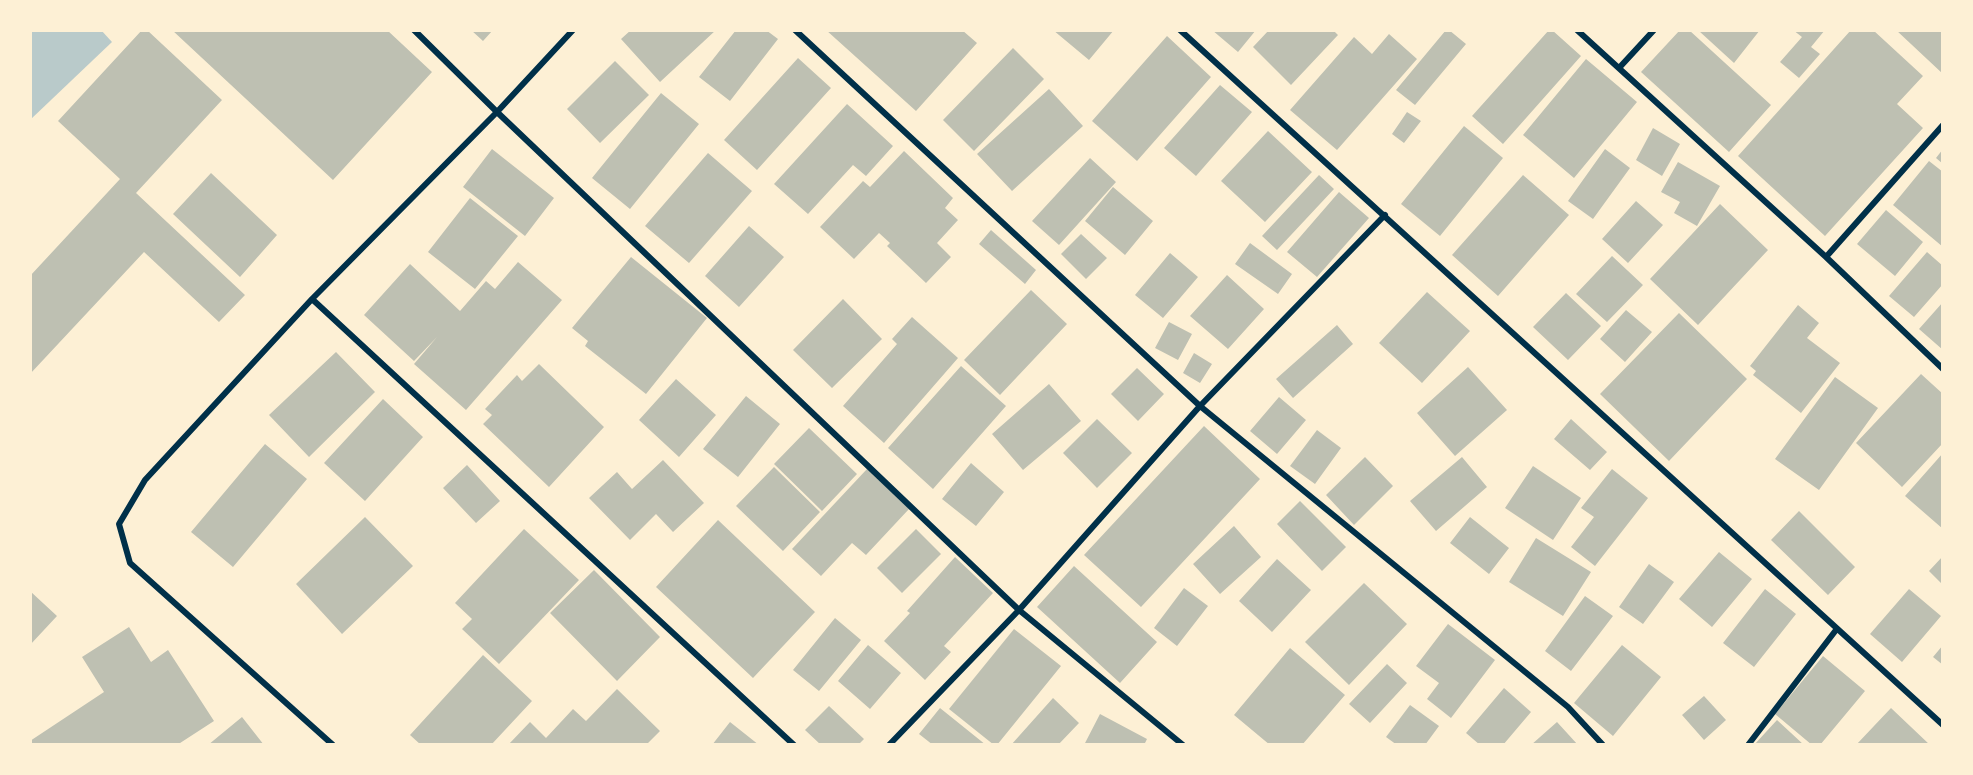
<!DOCTYPE html>
<style>
body{margin:0}
#map{position:relative;width:1973px;height:775px;overflow:hidden;background:#fdf0d5;font-family:Literata,serif}
canvas{display:block}
.frame{position:absolute;inset:0;border:32px solid #fdf0d5;pointer-events:none}
</style>
<div id="map">
<canvas width="1973" height="775"></canvas>
<div class="frame"></div>
</div>
<script>
const ctx = document.querySelector('canvas').getContext('2d');
ctx.lineJoin = 'round';
function fillPath(path, color) {
  ctx.fillStyle = color;
  ctx.fill(path, 'evenodd');
}
function trace(path, color, width, dash) {
  ctx.strokeStyle = color;
  ctx.lineWidth = width;
  ctx.lineCap = dash ? 'butt' : 'round';
  ctx.setLineDash(dash || []);
  ctx.stroke(path);
}
fillPath(new Path2D(`
 M30,30H101L112,42L30,120Z`), '#b9caca');
fillPath(new Path2D(`
 M142,30H147L222,100L136,193L245,295L219,322L144,252L30,374V276L120,179L58,121Z
 M172,30H387L432,72L333,180Z
 M471,30H493L483,41Z
 M631,30H716L660,82L621,39Z
 M736,30H766L778,39L730,101L699,77Z
 M826,30H962L977,43L916,111Z
 M1053,30H1114L1089,60Z
 M1212,30H1256L1238,52Z
 M1269,30H1333L1338,35L1291,85L1253,47Z
 M1446,30H1449L1466,44L1415,105L1396,90Z
 M1549,30H1552L1581,56L1503,144L1472,116Z
 M1680,30H1689L1771,105L1729,152L1641,72Z
 M1700,30H1760L1734,63L1699,31Z
 M1793,30H1825L1811,47L1820,54L1799,78L1780,62L1802,37Z
 M1851,30H1873L1923,76L1897,104L1923,128L1825,236L1738,156Z
 M1896,30H1943V74Z
 M1389,34L1417,59L1337,150L1290,110L1354,37L1372,54Z
 M1167,36L1211,77L1137,161L1092,121Z
 M1013,48L1044,79L974,151L943,120Z
 M798,58L831,88L757,170L724,140Z
 M1586,59L1637,102L1574,178L1523,135Z
 M615,61L649,95L600,143L567,109Z
 M1220,85L1252,112L1196,176L1164,148Z
 M1049,89L1083,126L1012,191L977,154Z
 M661,93L699,124L630,209L592,178Z
 M847,104L893,146L866,176L853,165L808,214L774,184Z
 M1407,112L1421,121L1404,143L1392,134Z
 M1464,126L1503,158L1440,236L1401,204Z
 M1653,128L1680,144L1662,176L1636,160Z
 M1268,131L1312,172L1265,222L1221,181Z
 M492,149L554,198L525,236L463,187Z
 M1605,149L1630,168L1593,219L1568,201Z
 M1943,149V164L1936,158Z
 M904,151L953,198L945,208L958,220L937,243L951,257L926,283L887,246L890,243L879,233L854,259L820,227L863,181L870,187Z
 M708,153L752,191L689,263L645,226Z
 M1090,158L1116,182L1059,245L1032,221Z
 M1929,161L1943,172V247L1893,205Z
 M1678,162L1720,186L1697,226L1674,213L1680,202L1661,192Z
 M211,173L277,235L240,277L173,214Z
 M1319,175L1334,189L1277,250L1262,236Z
 M1523,175L1569,215L1498,296L1452,255Z
 M1113,187L1153,221L1125,255L1085,221Z
 M1339,192L1369,218L1317,277L1287,252Z
 M470,198L518,236L475,289L428,252Z
 M1636,201L1663,225L1628,263L1602,239Z
 M1720,204L1768,250L1698,325L1650,279Z
 M1886,210L1923,242L1895,276L1857,244Z
 M749,226L784,257L739,307L705,276Z
 M991,230L1036,270L1025,284L979,244Z
 M1081,234L1107,258L1086,279L1061,254Z
 M1250,243L1292,274L1278,294L1235,264Z
 M1927,252L1943,266V284L1914,317L1889,296Z
 M1170,253L1198,277L1163,318L1135,295Z
 M1612,256L1643,285L1607,322L1576,294Z
 M631,257L707,318L646,394L585,346L588,341L572,328Z
 M518,262L562,300L466,410L414,364L437,337L414,361L364,315L410,264L460,311L486,281L495,289Z
 M1227,275L1264,309L1228,349L1190,316Z
 M1031,290L1067,324L1000,395L964,360Z
 M1427,292L1470,331L1422,383L1379,343Z
 M1566,293L1601,326L1568,360L1533,327Z
 M843,299L882,339L832,388L793,350Z
 M1943,302V350L1919,329Z
 M1798,305L1819,323L1807,338L1840,363L1801,413L1753,375L1756,371L1750,366Z
 M1626,310L1652,332L1625,362L1600,339Z
 M1679,313L1747,379L1669,461L1600,394Z
 M912,317L958,358L884,443L843,406L897,344L892,339Z
 M1169,322L1192,334L1178,360L1155,348Z
 M1337,325L1353,344L1293,398L1276,379Z
 M336,352L375,392L309,457L269,415Z
 M1194,353L1212,364L1200,383L1183,373Z
 M539,364L604,427L549,487L483,424L492,415L485,409L517,375L522,381Z
 M961,366L1006,406L933,489L888,448Z
 M1468,367L1507,410L1455,456L1417,413Z
 M1137,368L1164,394L1138,421L1111,394Z
 M1921,374L1943,394V443L1902,487L1856,443Z
 M1835,377L1878,408L1819,490L1775,459Z
 M676,379L716,415L679,457L639,420Z
 M1049,384L1081,421L1023,470L992,434Z
 M746,396L780,424L738,477L703,449Z
 M1279,397L1306,420L1277,454L1250,431Z
 M383,399L423,437L365,501L324,463Z
 M1097,419L1132,453L1097,488L1063,453Z
 M1571,419L1607,452L1590,470L1554,439Z
 M1204,426L1260,479L1141,607L1084,555Z
 M809,428L857,474L822,511L774,464Z
 M1317,430L1341,448L1315,484L1290,466Z
 M265,444L307,479L233,567L191,532Z
 M1943,453V529L1905,496Z
 M1365,457L1393,486L1354,525L1326,495Z
 M1462,457L1487,487L1436,531L1410,501Z
 M663,460L704,503L673,532L656,514L630,540L589,498L617,472L632,489Z
 M971,463L1004,492L976,526L942,499Z
 M467,465L500,501L476,523L443,488Z
 M1533,466L1581,498L1553,540L1505,508Z
 M774,467L820,512L783,551L736,506Z
 M867,469L909,509L866,555L852,543L821,576L792,549Z
 M1612,469L1648,498L1595,566L1571,547L1594,517L1581,508Z
 M1300,501L1346,547L1322,571L1277,524Z
 M1799,511L1855,567L1828,595L1771,540Z
 M365,517L413,566L342,634L296,584Z
 M1470,517L1509,548L1489,574L1450,543Z
 M718,520L815,612L753,678L656,587Z
 M1234,526L1261,557L1220,594L1193,564Z
 M524,529L579,580L499,664L462,629L472,619L455,603Z
 M916,529L941,554L902,593L877,568Z
 M1536,538L1591,572L1563,616L1509,582Z
 M1719,552L1752,579L1712,627L1679,599Z
 M1943,556V585L1929,571Z
 M955,557L993,593L944,646L951,652L925,680L884,641L910,613L907,611Z
 M1277,559L1311,590L1272,632L1239,601Z
 M1649,564L1674,582L1643,624L1619,607Z
 M1074,566L1157,642L1120,683L1037,607Z
 M594,570L660,637L617,681L550,613Z
 M1364,583L1407,624L1349,685L1305,642Z
 M1184,588L1208,606L1177,646L1154,628Z
 M1765,589L1796,614L1754,667L1723,643Z
 M1909,589L1941,616L1902,662L1870,634Z
 M30,591L57,616L30,645Z
 M1585,596L1613,616L1571,671L1545,651Z
 M835,618L861,640L819,691L793,670Z
 M1448,624L1495,660L1451,718L1427,699L1439,683L1416,666Z
 M129,627L151,662L168,650L214,721L177,745H30V741L104,692L82,657Z
 M1014,629L1061,666L997,745H994L949,709Z
 M868,645L901,673L870,709L838,681Z
 M1622,645L1661,677L1613,736L1574,703Z
 M1943,645V665L1933,657Z
 M1290,648L1345,695L1302,745H1270L1234,715Z
 M483,655L532,701L491,745H421L410,735Z
 M1823,656L1865,691L1820,745H1812L1775,714Z
 M1387,664L1407,683L1370,723L1349,704Z
 M1504,688L1531,712L1503,745H1480L1466,733Z
 M617,689L660,731L646,745H508L530,722L546,738L573,709L586,721Z
 M1704,696L1726,720L1704,740L1682,715Z
 M1053,698L1079,723L1058,745H1011Z
 M1410,705L1439,726L1425,745H1397L1386,737Z
 M829,706L864,739L858,745H821L805,730Z
 M940,708L986,745H933L919,734Z
 M1891,708L1930,745H1856Z
 M1100,714L1147,739L1144,745H1084Z
 M242,717L264,745H208Z
 M1777,720L1804,745H1754Z
 M730,722L759,745H712Z
 M1557,722L1578,745H1531Z`), '#bec0b2');
trace(new Path2D(`
 M414,30L497,112L1019,610L1183,745
 M795,30L1200,406L1568,707L1603,745
 M1180,30L1943,725
 M1577,30L1826,257L1943,369
 M1619,68L1654,30
 M1826,257L1943,125
 M312,299L794,745
 M333,745L130,563L119,524L145,480L312,299L497,112L573,30
 M889,745L1019,610L1200,406L1385,215
 M1748,745L1836,630`), '#003049', 6);
</script>
